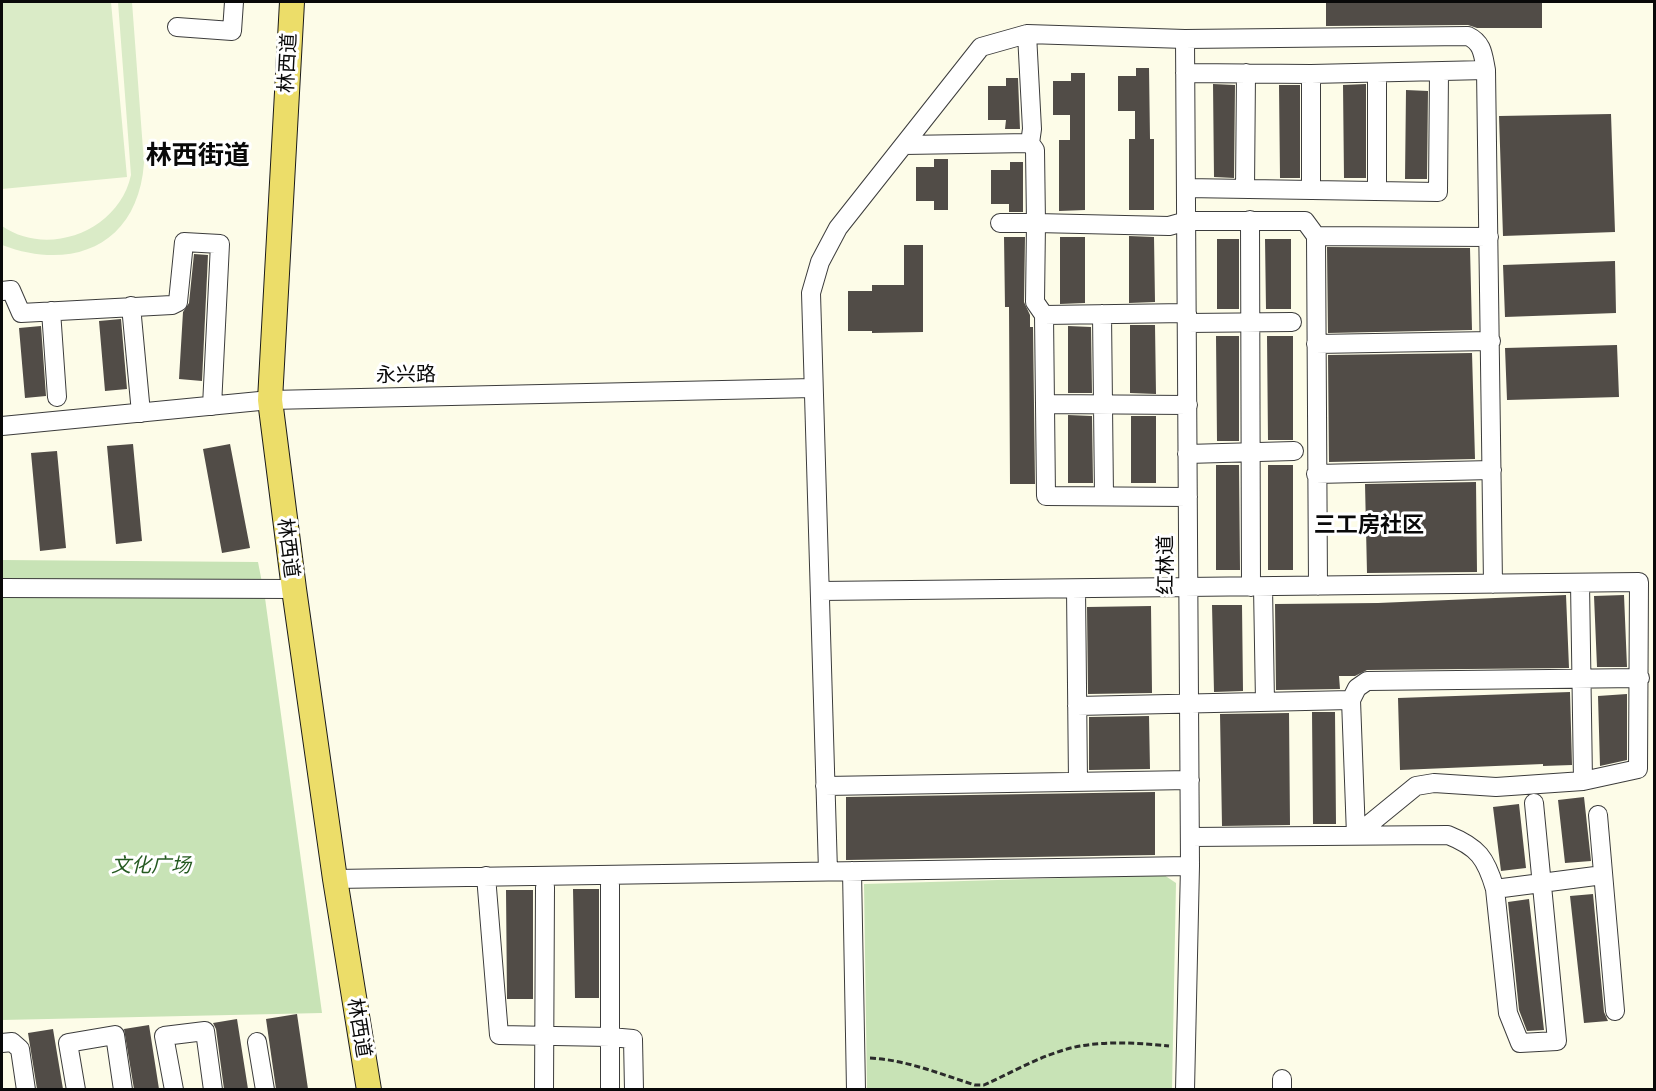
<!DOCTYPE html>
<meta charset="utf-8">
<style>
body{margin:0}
#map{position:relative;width:1656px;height:1091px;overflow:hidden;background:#fdfce8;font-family:"Crimson Pro",serif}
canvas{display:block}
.frame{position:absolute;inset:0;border:3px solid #090909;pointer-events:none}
</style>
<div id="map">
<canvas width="1656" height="1091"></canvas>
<div class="frame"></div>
</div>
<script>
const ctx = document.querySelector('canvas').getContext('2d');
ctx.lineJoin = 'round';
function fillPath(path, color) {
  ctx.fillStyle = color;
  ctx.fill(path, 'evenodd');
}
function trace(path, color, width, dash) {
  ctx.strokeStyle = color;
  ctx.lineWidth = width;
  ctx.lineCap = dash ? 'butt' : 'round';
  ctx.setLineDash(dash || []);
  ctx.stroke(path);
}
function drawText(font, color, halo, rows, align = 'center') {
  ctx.font = font + ' "Crimson Pro","Noto Sans SC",serif';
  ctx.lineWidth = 6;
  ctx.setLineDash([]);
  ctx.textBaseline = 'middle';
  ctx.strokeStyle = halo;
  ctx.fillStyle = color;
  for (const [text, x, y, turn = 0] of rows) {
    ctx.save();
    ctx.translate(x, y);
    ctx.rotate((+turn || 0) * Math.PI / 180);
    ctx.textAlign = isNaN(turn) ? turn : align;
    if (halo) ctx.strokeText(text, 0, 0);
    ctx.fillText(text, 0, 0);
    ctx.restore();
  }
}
fillPath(new Path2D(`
 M2,560L258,562L265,598L322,1013L2,1020Z
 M1164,875L1176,883L1172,1089H867L864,884Z`), '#c8e3b6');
fillPath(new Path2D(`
 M2,2H111L127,177L2,189Z
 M118,2H132L144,163C138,245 73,272 2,245V226C48,258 119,231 131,175Z`), '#daebc7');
fillPath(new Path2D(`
 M1326,2H1542V28H1477L1468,25L1326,26Z
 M1136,68H1149L1150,139H1154V210H1129V139H1135V111H1118V76H1136Z
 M1071,73H1085V210L1059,211V140H1070V115H1053V81H1071Z
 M1006,78H1018L1020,129H1005L1006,120H988V86H1006Z
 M1213,84L1235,85L1234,178L1214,177Z
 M1366,84V178H1344L1343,85Z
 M1279,85H1300V178H1280Z
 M1406,90L1428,91L1427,179H1405Z
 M1611,114L1615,232L1503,236L1499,116Z
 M934,159H948V210H934V201H916V167H934Z
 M1010,162H1023V212H1009V204H991V170H1010Z
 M1129,236L1154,237L1155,302L1129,303Z
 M1004,237H1025L1024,302L1030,315V327H1033L1035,484H1010L1009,307H1005Z
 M1060,237H1085V303L1060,304Z
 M1217,239H1239V309H1217Z
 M1265,239H1291V309H1266Z
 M904,245H923V332L872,333V331H848V291H872V285H904Z
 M1327,247L1470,248L1472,330L1328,333Z
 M194,254L208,255L202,381L179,379L183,312L189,303Z
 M1615,261L1616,313L1505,317L1503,265Z
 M121,319L127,389L105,391L99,321Z
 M1130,325H1155L1156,394L1130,393Z
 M41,326L46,396L25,398L19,328Z
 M1068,326L1091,327L1092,393H1068Z
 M1216,336H1239V441H1217Z
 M1267,336H1293V440H1268Z
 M1617,345L1619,397L1507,400L1505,348Z
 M1472,353L1475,459L1329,462L1328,355Z
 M1068,415L1092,416L1093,483H1068Z
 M1131,416H1156V483H1131Z
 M133,444L142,541L116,544L107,446Z
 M230,444L250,548L222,553L203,449Z
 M57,451L66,548L40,551L31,453Z
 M1216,465H1239L1240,570H1216Z
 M1268,465H1293V570H1268Z
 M1476,482L1477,572L1367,573L1365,484Z
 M1566,595L1569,668L1367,670L1355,676H1339L1340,689L1276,690L1275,604L1378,603Z
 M1624,595L1627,667H1597L1594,596Z
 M1212,605H1242L1243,691L1214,692Z
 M1151,606L1152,693L1088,694L1087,607Z
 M1570,692L1572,765L1543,766V764L1400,770L1398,698Z
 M1627,694V760L1600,766L1598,696Z
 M1312,712H1335L1336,824H1313Z
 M1289,713L1290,825L1222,826L1220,714Z
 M1149,716L1150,769L1089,770V717Z
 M1155,792V855L846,860V797Z
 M1584,797L1591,861L1565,863L1558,800Z
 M1519,804L1526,868L1501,871L1493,807Z
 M573,889H599V998H575Z
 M506,890H533V999H507Z
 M1593,894L1604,1012L1608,1021L1584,1023L1570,896Z
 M1529,899L1544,1030L1527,1031L1519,1010L1508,902Z
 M297,1014L308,1089H276L266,1019Z
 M237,1019L248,1089H224L216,1029L213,1023Z
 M149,1025L159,1089H134L124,1029Z
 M53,1029L63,1089H37L28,1033Z`), '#514c47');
const minor = new Path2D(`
 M177,27L232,31L234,2
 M1027,34L1032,129L1030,143
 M1185,39L1190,866L1185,1090
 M1185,73L1311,74L1486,70
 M904,145L1030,143L1035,150L1036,223L1169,226L1187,221H1305L1316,236L1318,586
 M1186,188L1438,192L1439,72
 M1245,189L1246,73
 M1311,190V74
 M1377,191V73
 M1250,220L1251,587
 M1000,223H1036L1035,302L1044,315L1046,496L1188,497
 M1316,236L1489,237
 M2,291L11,290L21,313L172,305L178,302L184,242L220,244L212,406
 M131,306L141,413
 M51,311L57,397
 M1102,314L1104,496
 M1044,315L1187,313
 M1187,323L1292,322
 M1316,344L1491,341
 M1045,404L1188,405
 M2,426L270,400L813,388
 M1187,454L1294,451
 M1316,474L1492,470
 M1580,583L1583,781
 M1263,587L1265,702
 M2,588L294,589
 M1076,589L1078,782
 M820,591L1639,582L1638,769L1583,781L1496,787L1434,783L1416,786L1356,835
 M1077,706L1351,700
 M825,786L1190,780
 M1598,815L1615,1011
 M1356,835L1351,700L1357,688L1367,681L1640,678
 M1190,837L1448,835C1478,847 1486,858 1495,889L1603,875
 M828,871L811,293L820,262L838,228L981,47L1027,34L1185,39L1468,36C1483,43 1483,55 1486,70L1493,584
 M852,871L856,1090
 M486,876L499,1035L610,1037L633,1039L634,1090
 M335,879L1190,866
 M610,885V1090
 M1495,889L1508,1013L1520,1043L1557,1041L1534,803
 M257,1042L265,1090
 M2,1043L12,1042L20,1049L26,1090
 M76,1090L68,1043L115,1035L123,1090
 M174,1090L164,1036L205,1031L213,1090
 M544,1090L545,887
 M1282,1090V1079`);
const major = new Path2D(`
 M292,2L270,400L294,589L335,879L369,1090`);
trace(minor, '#3c3c3c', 20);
trace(major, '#1a1a1a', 26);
trace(new Path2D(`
 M870,1058C907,1060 940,1074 975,1085H984C1015,1071 1047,1052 1080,1046C1109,1041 1140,1043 1169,1046`), '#2b2b2b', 3, [6, 3]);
trace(minor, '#fff', 18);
trace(major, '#ecdd69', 24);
drawText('20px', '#090909', '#fff', [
 ["林西道",288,63,-87],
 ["永兴路",406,375,-1],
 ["林西道",288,548,83],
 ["红林道",1166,565,-90],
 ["林西道",359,1028,81]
]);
drawText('italic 20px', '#255a21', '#fff', [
 ["文化广场",151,866]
]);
drawText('bold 22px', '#090909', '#fff', [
 ["三工房社区",1369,525]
]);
drawText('bold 26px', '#090909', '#fff', [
 ["林西街道",198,156]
]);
</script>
